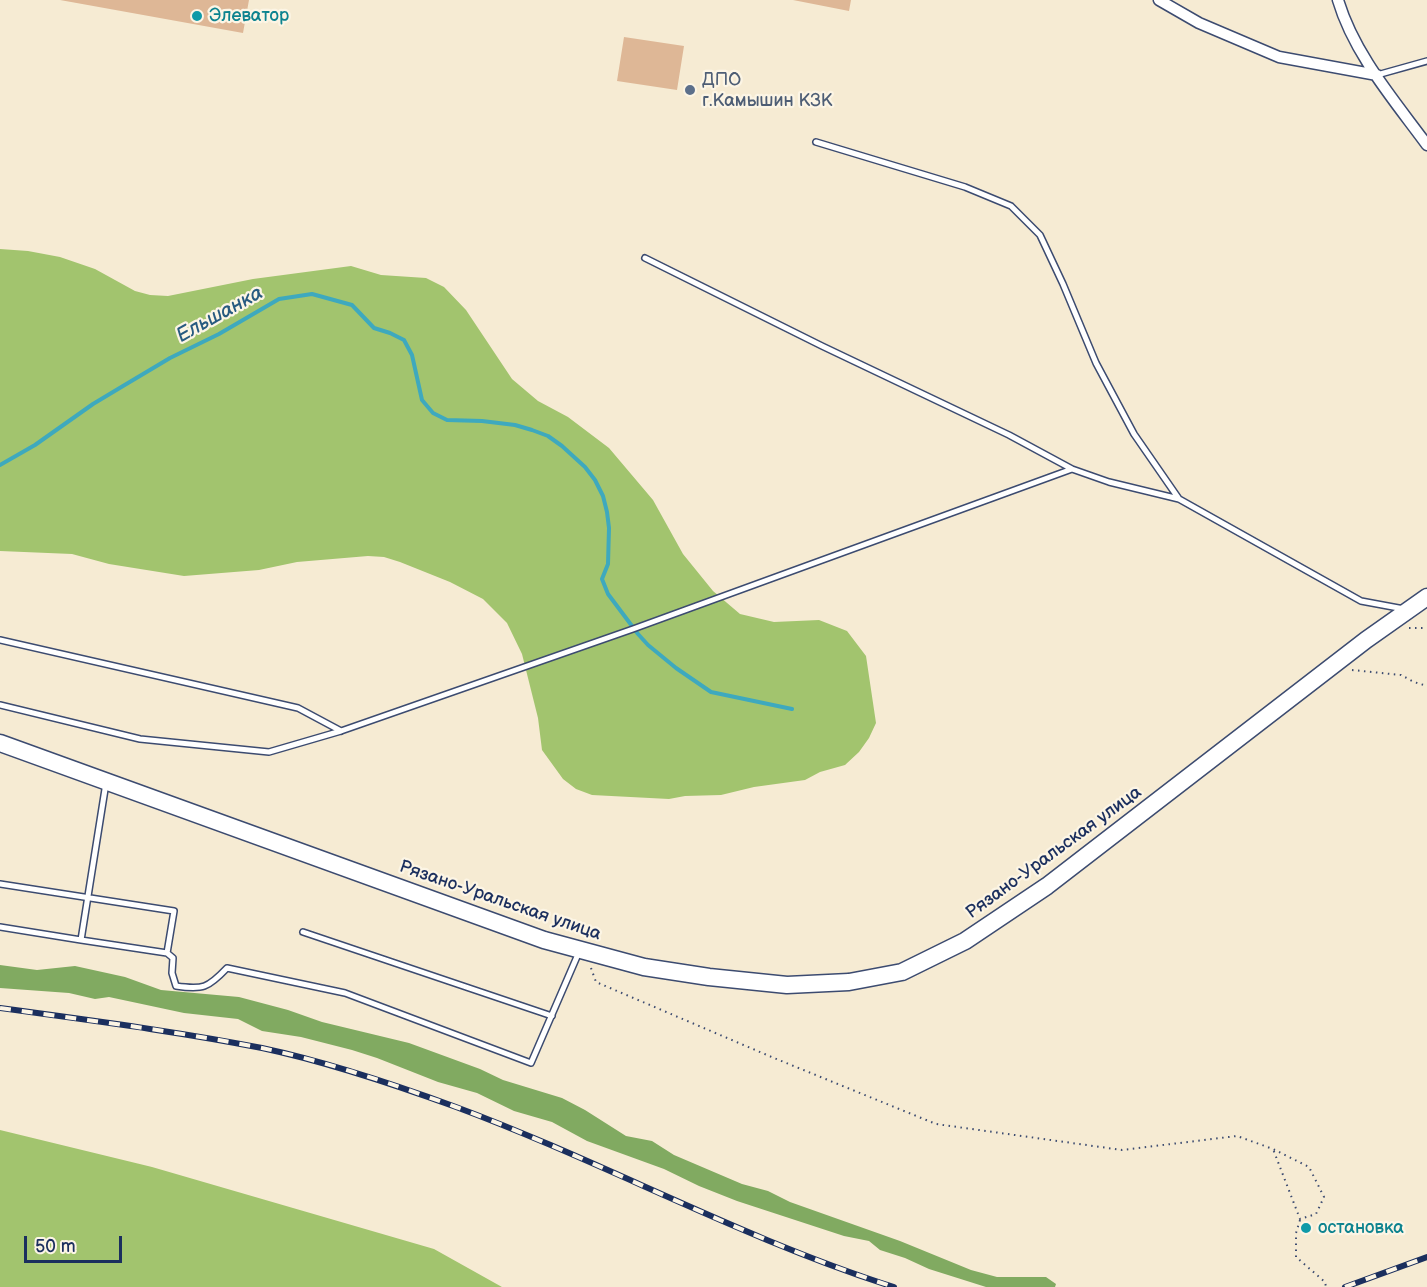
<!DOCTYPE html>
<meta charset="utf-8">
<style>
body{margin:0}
#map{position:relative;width:1427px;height:1287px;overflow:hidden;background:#f6ebd3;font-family:"Balsamiq Sans",sans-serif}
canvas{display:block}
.scale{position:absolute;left:24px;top:1236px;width:98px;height:27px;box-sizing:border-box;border:3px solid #1b2f5e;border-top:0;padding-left:8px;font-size:18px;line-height:21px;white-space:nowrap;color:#1b2f5e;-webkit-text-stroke:4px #fcf5e5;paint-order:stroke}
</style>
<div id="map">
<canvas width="1427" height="1287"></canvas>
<div class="scale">50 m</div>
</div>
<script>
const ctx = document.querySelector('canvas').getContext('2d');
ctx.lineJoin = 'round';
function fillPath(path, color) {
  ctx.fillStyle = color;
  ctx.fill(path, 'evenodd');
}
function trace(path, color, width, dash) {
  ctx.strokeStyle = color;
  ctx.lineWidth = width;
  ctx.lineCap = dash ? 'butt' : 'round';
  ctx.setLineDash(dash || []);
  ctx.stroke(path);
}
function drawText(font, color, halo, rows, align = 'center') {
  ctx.font = font + ' "Balsamiq Sans",sans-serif';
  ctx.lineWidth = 4.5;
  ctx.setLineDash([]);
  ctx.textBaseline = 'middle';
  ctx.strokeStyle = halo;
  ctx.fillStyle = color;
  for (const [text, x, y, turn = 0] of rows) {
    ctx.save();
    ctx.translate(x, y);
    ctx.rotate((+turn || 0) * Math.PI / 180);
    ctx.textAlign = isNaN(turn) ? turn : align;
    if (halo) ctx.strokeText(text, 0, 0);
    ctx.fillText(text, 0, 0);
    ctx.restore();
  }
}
fillPath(new Path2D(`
 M0,249L28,251L60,257L95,269L135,291L150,295L168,296L253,279L351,266L381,275L426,278L444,287L466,310L512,379L538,401L568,417L609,448L653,500L683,554L713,591L740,614L774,622L819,620L847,631L866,656L876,723L869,738L859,752L845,765L820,772L805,780L754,787L721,795L685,796L669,799L592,795L576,789L563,779L542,750L538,718L522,654L507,623L483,599L450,582L400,562L384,557L368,556L297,562L259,570L184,576L109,564L72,554L0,551Z
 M0,1130L152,1167L434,1249L502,1287H0Z`), '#a2c46e');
fillPath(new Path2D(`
 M0,965L37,970L75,966L125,977L161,990L239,997L288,1010L322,1022L409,1043L480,1069L503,1080L562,1098L585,1110L626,1136L652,1141L674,1155L742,1184L768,1191L790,1202L900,1241L971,1270L997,1277H1046L1056,1284L1055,1287H986L929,1269L905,1258L880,1250L869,1241L844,1236L737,1201L699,1186L664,1169L587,1141L552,1122L514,1111L477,1093L438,1082L377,1058L352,1050L301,1037L262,1031L238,1019L184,1013L109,997L95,999L69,993L0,988Z`), '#81aa61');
trace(new Path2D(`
 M0,465L35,445L93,404L123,386L170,358L219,334L279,299L312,294L352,305L374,328L390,333L404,340L412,355L422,400L433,413L447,420L482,421L515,425L532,430L548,436L562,446L585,467L595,480L603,496L607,512L609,528L608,564L602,579L608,594L638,634L648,645L676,668L711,692L792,709`), '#3ea9be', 4);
fillPath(new Path2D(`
 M60,0H249L243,33Z
 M793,0H851L849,11Z
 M624,37L684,46L677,90L617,81Z
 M1310,1225L1311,1229L1302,1232L1301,1227Z`), '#deb796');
const service = new Path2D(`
 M1377,75L1427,61
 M816,142L965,187L1011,206L1040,235L1063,284L1096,363L1134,434L1179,499
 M645,258L822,346L1009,435L1072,469L1109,482L1179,499L1361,601L1404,609
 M0,640L298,708L341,731
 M0,705L140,739L269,752L341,731L633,629L1072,469
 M0,884L174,911L167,953L81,940
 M0,927L81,940L106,783
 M303,932L552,1016
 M167,953L173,958L172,973L176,986C203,990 208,988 227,968L345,993L531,1063L579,952`);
const minor = new Path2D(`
 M1159,0L1199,23L1279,57L1377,75
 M1338,0C1354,54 1394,100 1427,145`);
const primary = new Path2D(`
 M0,743L544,940L644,967L709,977L787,985L849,982L902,972L965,941L1047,886L1366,640L1427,597`);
trace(service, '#3c4b70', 8);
trace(minor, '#3c4b70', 13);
trace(primary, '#3c4b70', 19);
trace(new Path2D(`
 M1409,628H1427
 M1352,670L1401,675L1414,682L1427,686
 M591,968L596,982L774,1058L936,1124L1122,1150L1237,1136L1273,1149L1309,1167L1324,1197L1316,1214L1300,1219L1273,1149
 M1300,1220L1296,1233V1257L1325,1282L1326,1287`), '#3c4b70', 2, [1.5, 4.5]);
trace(service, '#fff', 5);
trace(minor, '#fff', 10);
trace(primary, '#fff', 16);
const rail = new Path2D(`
 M0,1008C87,1020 175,1031 262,1048C328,1062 393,1084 456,1107C604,1162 743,1239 894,1287
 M1345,1287L1427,1257`);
trace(rail, '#1b2f5e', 6);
trace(rail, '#fcf5e5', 4, [11]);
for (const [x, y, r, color] of [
 [197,16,6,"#0f9aa8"],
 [690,90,6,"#5c6f8a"],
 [1306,1228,6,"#0f9aa8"]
]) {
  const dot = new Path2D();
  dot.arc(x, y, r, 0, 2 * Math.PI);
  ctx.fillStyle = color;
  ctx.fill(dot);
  trace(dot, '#fcf5e5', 2);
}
drawText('18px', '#0d838f', '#fcf5e5', [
 ["Элеватор",209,16],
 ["остановка",1318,1228]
], 'left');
drawText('18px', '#4e5e75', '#fcf5e5', [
 ["ДПО",702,80],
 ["г.Камышин КЗК",702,101]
], 'left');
drawText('18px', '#1b2f5e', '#fcf5e5', [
 ["Рязано-Уральская улица",1054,853,-36],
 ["Рязано-Уральская улица",500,901,19]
]);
drawText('italic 20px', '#275a80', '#fcf5e5', [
 ["Ельшанка",220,315,-29]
]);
</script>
